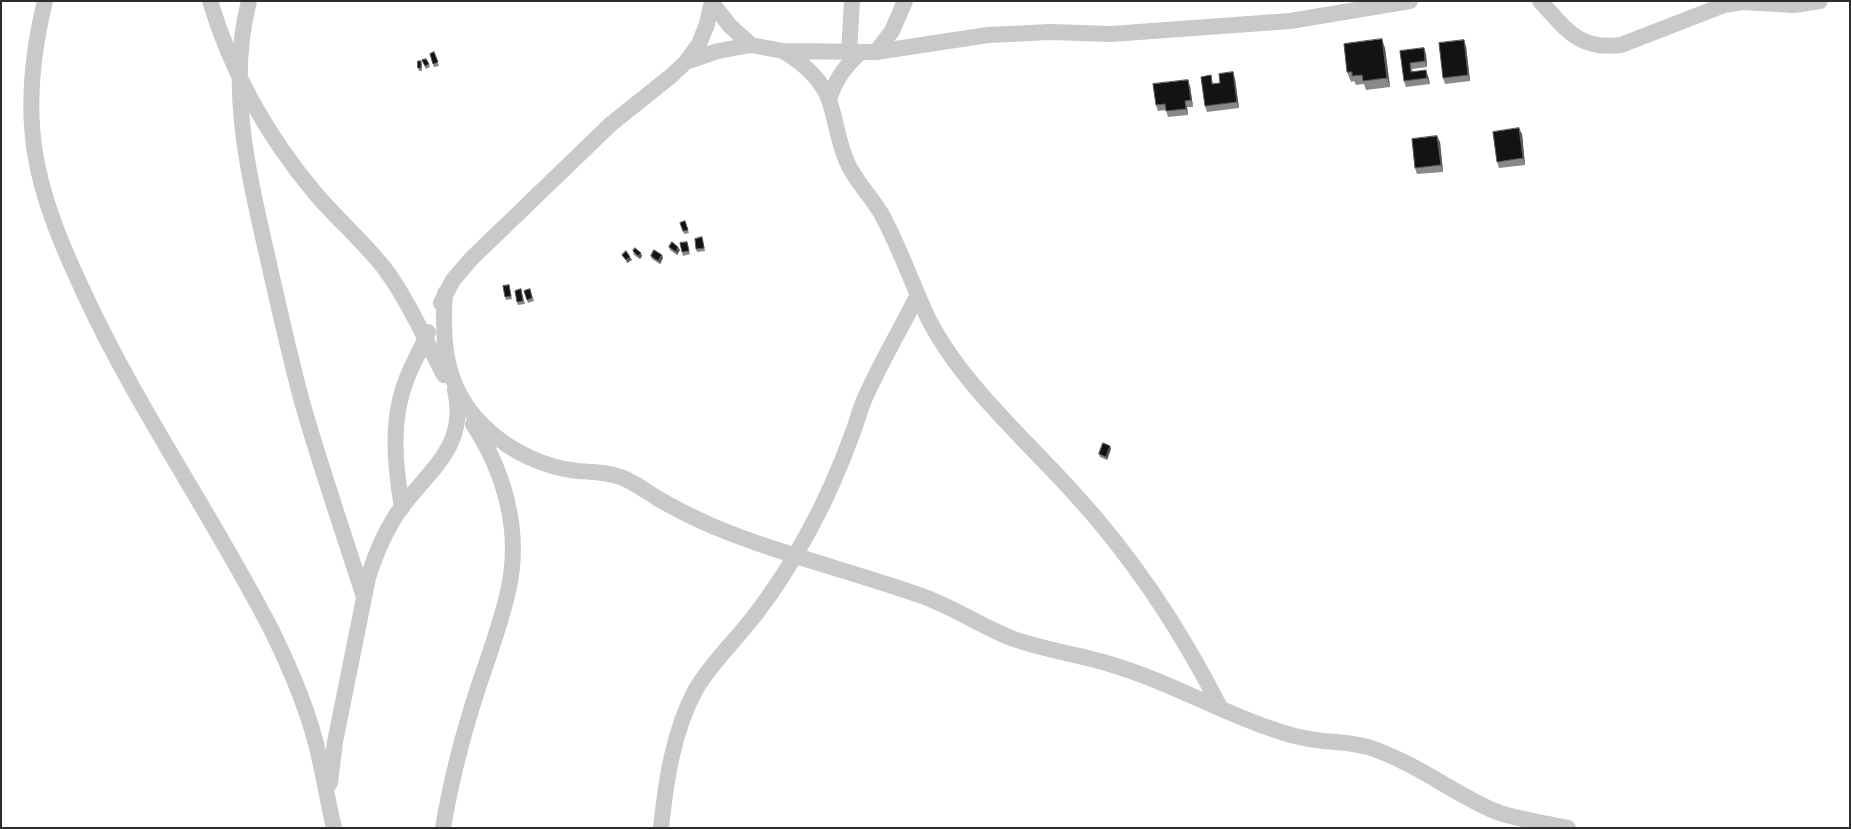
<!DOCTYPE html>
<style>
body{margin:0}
#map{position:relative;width:1851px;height:829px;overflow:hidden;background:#fff;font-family:Arial,sans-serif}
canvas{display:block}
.frame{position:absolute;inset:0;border:2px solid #2c2c2c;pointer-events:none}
</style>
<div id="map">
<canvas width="1851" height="829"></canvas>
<div class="frame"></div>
</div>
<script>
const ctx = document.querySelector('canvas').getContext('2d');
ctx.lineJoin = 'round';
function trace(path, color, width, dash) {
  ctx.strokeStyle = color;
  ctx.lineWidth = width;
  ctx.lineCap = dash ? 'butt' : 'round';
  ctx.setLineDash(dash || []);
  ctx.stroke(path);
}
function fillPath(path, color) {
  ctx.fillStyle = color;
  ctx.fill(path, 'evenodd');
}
trace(new Path2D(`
 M45,1C33,50 27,103 35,153C43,202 63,248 84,293C138,410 213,516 272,631C289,666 305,702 315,740C323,769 327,799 334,828
 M210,1C231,71 268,137 315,193C337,219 364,242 385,269C409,302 425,339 444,375
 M249,1C227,86 248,171 267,255C278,304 289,353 302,402C321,468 343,532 364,597
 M1540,1C1567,30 1578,50 1621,45L1724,5L1742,2L1794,5L1820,1
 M712,3L730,26L751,45
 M783,51C803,63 821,78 829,100C836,120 838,142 847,162C855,181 872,197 882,215C900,248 912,284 928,318C960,382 1024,438 1072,491C1132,556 1181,630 1221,709
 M849,52L852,1
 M876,52L892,31L905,1
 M686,62L718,51L751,45L783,51L876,52L988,35L1050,32L1111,34L1290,21L1410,1
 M829,99C836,79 845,66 861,52
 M445,293C441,347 446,393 489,431C512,452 546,468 578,471C593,472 608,472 623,478C635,483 646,491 657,498C674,508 692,517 710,525C778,554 852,571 922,596C953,607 981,626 1011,638C1047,651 1084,655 1119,667C1172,683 1220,712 1272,729C1288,735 1306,739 1323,741C1339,742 1353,743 1368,747C1412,761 1450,791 1492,810C1516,820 1543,822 1568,828
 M441,303L453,280L472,258L611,124L671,76L686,62L699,44L707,24L712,1
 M402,508C395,464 390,420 407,378C413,362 422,348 428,332
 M330,783L335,742L368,578C376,552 386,529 401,508C430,469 468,446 455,390
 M443,828C451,780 463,734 478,688C489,655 502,621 509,587C521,530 504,471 473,424
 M661,828C666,781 673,731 696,689C712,662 736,640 755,615C776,588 794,559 810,529C827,498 841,465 853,432C857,421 860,410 864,400C880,364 900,330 918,295`), '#c9c9c9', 16);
fillPath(new Path2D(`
 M1466,46L1470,81L1445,84L1443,78Z
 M1385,48L1390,87L1366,90L1364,84L1356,85L1354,81L1351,82L1347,72Z
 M1424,48L1426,54L1427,67L1412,69L1413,72L1428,76L1430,84L1406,87L1404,81L1400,51Z
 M434,52L439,66L434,67L430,54Z
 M422,60L429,64L430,67L426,69Z
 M421,61L422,64V71H419L418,68Z
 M1233,72L1235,79L1239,108L1207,112L1205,106L1211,75L1213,84L1220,83Z
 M1190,86L1193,107H1187L1188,115L1168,117L1166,110L1158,111L1156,105Z
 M1522,134L1525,165L1499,168L1497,162Z
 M1440,142L1443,172L1417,174L1415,168Z
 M685,221L689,233L684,234L680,223Z
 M703,240L705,251L697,252L696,249Z
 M687,242L690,254L683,256L682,252Z
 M669,247L680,250L677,255L670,250Z
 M633,251L642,256L640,259L634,255Z
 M651,256L663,258L660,264L652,259Z
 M509,285L512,299L506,300L505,297Z
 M530,289L534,301L528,303L524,291Z
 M522,293L525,304L518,305L517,302Z
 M1110,446L1111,449L1107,460L1100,457L1099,454Z`), '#898989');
fillPath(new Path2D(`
 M1382,39L1385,48L1390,87L1387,78Z
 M1464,40L1466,46L1470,81L1468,75Z
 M1424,48L1426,54L1427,67L1425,61Z
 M1426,70L1428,76L1430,84L1427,78Z
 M1233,72L1235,79L1239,108L1237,102Z
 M1188,80L1190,86L1193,107L1191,100Z
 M1185,101L1187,107L1188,115L1186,109Z
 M1519,128L1522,134L1525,165L1523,158Z
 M1437,136L1440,142L1443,172L1441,165Z
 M678,247L680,250L677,255L676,252Z
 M641,253L642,256L640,259L638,256Z
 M662,255L663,258L660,264L658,261Z
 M630,257L632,260L627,263L626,260Z
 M1110,446L1111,449L1107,460L1106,457Z`), '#5a5a5a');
const building = new Path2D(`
 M1382,39L1387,78L1363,81L1362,75L1352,76V72H1347L1344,44Z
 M1464,40L1468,75L1443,78L1439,43Z
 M1424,48L1425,61L1410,63L1411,72L1426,70L1427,78L1404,81L1400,51Z
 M434,52L438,62L433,64L430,54Z
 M426,59L429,64L425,66L422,60Z
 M418,61H421V68H418Z
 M1233,72L1237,102L1205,106L1201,77L1211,75L1212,84L1220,83L1219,74Z
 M1188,80L1191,100L1185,101L1186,109L1166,111L1165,104L1156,105L1153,84Z
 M1519,128L1523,158L1497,162L1493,132Z
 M1437,136L1441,165L1415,168L1412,139Z
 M685,221L688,230L683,231L680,223Z
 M702,237L704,248L696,249L695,239Z
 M672,242L678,247L676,252L669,247Z
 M687,242L689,251L682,252L680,243Z
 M635,248L641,253L638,256L633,251Z
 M654,250L662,255L658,261L651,256Z
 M626,251L630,257L626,260L622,255Z
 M509,285L511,296L505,297L503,286Z
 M521,289L523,301L517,302L515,291Z
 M530,289L532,298L527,300L524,291Z
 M1103,443L1110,446L1106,457L1099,454Z`);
fillPath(building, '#131313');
trace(building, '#5a5a5a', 1);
</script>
